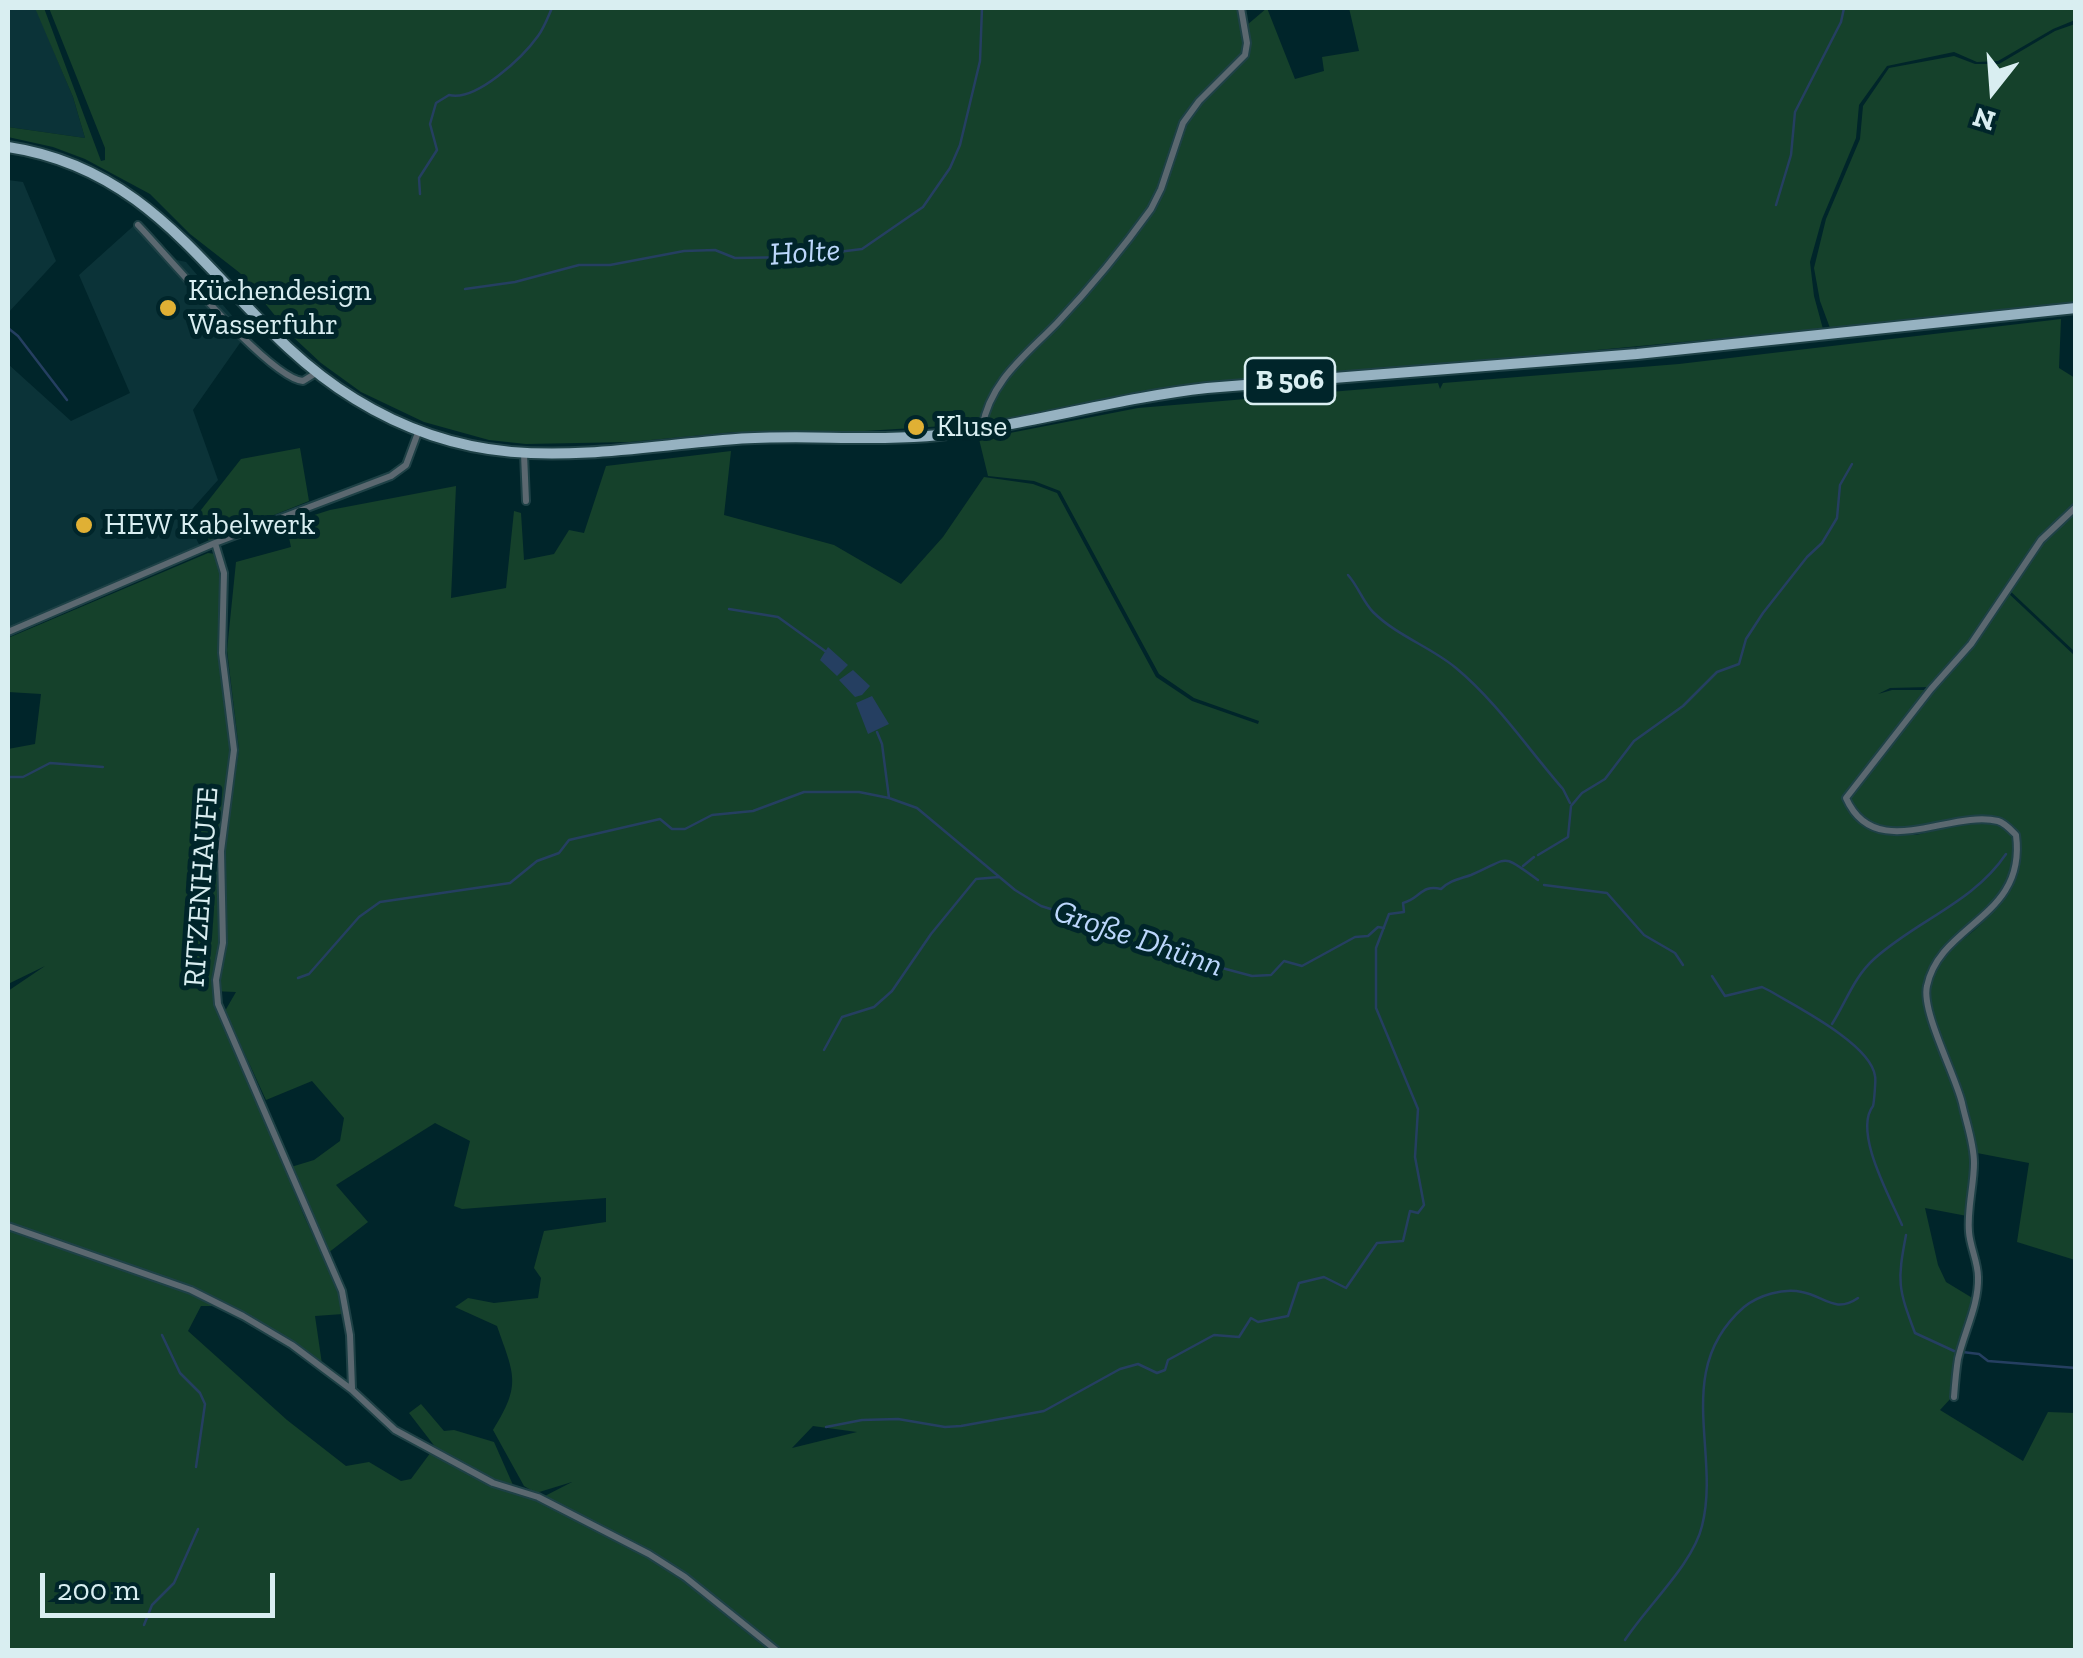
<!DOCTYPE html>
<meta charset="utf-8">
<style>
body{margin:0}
#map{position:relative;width:2083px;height:1658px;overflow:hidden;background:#00252a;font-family:"Zilla Slab",serif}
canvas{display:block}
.frame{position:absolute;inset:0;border:10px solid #d9eef1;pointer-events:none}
.north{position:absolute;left:1943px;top:40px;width:100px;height:100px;-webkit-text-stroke:8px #00252a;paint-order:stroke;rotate:197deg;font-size:28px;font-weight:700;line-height:40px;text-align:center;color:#d9eef1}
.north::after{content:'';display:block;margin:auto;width:35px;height:45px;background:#d9eef1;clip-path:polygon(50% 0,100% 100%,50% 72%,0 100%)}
.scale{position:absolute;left:40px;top:1573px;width:235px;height:45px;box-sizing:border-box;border:5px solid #d9eef1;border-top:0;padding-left:12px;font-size:30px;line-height:35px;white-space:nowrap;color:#d9eef1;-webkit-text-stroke:8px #00252a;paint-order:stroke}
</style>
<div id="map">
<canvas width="2083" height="1658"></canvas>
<div class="frame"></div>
<div class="north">N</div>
<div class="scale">200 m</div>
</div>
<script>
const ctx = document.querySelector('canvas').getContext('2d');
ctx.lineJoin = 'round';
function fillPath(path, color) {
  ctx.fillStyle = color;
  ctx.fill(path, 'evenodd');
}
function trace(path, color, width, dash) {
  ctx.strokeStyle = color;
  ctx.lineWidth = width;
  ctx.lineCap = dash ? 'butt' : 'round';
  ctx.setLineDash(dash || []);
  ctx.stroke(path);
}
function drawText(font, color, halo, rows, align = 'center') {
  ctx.font = font + ' "Zilla Slab",serif';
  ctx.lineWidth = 10;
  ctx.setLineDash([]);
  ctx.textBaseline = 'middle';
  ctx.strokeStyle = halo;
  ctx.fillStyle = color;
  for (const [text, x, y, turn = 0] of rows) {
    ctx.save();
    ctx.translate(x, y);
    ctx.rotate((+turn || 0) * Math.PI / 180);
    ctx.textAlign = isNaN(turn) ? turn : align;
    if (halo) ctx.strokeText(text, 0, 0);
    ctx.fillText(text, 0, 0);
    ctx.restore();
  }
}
fillPath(new Path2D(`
 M8,8H36L73,97L85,138L8,127Z
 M8,180L23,182L56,261L8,313Z
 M139,221L177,260L186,262L247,333L193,410L218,480L185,517L203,552L8,630V364L71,421L130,393L79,275Z`), '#0b3338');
fillPath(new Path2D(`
 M35,8H44L101,161L105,160V148L49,8H1240C1246,42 1249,51 1223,78L1226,79C1248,59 1251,55 1247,25L1267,8L1295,79L1324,71L1322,57L1359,51L1349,8H2075V20L2053,29L1998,61L1977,62L1954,52L1887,66L1859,105L1856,138L1822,219L1810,262L1814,296L1823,329L1198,387L1132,395L986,423L987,414L1010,366L976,424L849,432H735L630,442L526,444L489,440L424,422L361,392L321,363L291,335L240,273L190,234L150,194L85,159L53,147L8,137V127L85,138L73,97Z
 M2075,24V302L1830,328L1820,301L1814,268L1826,219L1860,139L1863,106L1889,68L1954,56L1975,64H1999L2055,31Z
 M2061,319L2059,368L2075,378V505L2040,539L1970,643L1930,687L1890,688L1878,694L1892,690H1928L1854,781L1845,800L1852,816L1874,830L1916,835L1972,821L2001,824C2059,881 1941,930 1927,977C1917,1010 1945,1048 1954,1079C1962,1103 1968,1130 1971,1154C1974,1173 1969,1196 1967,1216L1925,1208L1938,1265L1946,1282L1974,1299L1952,1397L1940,1410L2023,1461L2048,1412L2075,1413V1650H780L686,1574L652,1552L543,1497L572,1482L536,1493L524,1486L493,1430C522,1384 514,1375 497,1326L455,1307L468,1298L494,1303L538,1298L541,1278L534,1268L544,1231L606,1222V1198L462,1209L454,1206L470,1141L435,1123L336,1185L368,1222L328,1253L291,1167L314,1160L340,1141L344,1118L312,1081L266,1100L225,1011L236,992L212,991L304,1216L338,1290L343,1314L315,1316L322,1364L223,1306H201L188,1331L287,1420L346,1466L369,1462L401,1481L411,1479L431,1452L492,1486L534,1499L650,1559L682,1580L768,1650H8V991L45,966L8,984V749L35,744L41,694L8,692V638L208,553L216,554L220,574V653L231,750L217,851L195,874L224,866L223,850L239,750L227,650L236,562L291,547L286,524L330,510L456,486L451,598L506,588L514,511L521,513L524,560L554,554L569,530L584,533L606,466L731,451L724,515L834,545L901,584L943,537L984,477L1033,484L1057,493L1156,677L1192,701L1258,724L1259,721L1194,698L1159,674L1060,491L1034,481L988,476L979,439L1138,408L1438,383L1440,389L1443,383L1679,364ZM813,1426L857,1432L792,1448Z
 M300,448L309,501L209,541L197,515L241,459Z
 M2075,510V652L2008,589L2042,541Z
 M2006,591L2075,656V1260L2017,1242L2029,1163L1977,1153C1971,1128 1967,1101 1958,1077C1947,1045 1919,1010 1933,975C1941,951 1963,942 1980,925C1995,910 2007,894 2014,874C2023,850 2021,837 2003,820C1990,819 1975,816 1963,818C1913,826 1905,840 1855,814L1849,796L1941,682Z
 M421,1404L444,1431L454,1430L494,1442L513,1485L496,1481L436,1448L409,1413Z`), '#15412b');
fillPath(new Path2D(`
 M828,647L848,665L837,676L820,660Z
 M853,670L870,686L862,695L855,697L839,680Z
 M872,696L889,724L868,734L856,703Z`), '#253f61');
trace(new Path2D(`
 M420,194L419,178L437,150L430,124L436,103L449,95C476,102 523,57 538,36C544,28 548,17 552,8
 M1776,205L1791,155L1795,112L1841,22L1844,8
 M465,289L515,282L579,265H610L684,251L715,250L735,258L798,257L862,249L923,207L950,168L960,145L980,61L982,8
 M8,328L18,336L67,400
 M1348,575C1358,586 1363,602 1373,612C1397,636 1431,647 1456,668C1497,702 1528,749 1563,789L1570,803
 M729,609L778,617L825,651
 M877,732L882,744L889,798
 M8,777H23L50,763L103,767
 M1538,855L1568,837L1571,806L1582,793L1605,779L1634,741L1683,706L1717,672L1739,664L1746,639L1763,613L1807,557L1822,543L1837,518L1840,485L1852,464
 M1523,866L1534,857
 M1544,885L1607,893L1644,935L1675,953L1683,965
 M1712,976L1725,996L1762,987L1770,991C1795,1006 1871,1044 1875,1076C1876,1079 1874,1103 1873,1106C1853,1132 1890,1197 1902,1225
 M298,978L309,974L359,917L380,902L510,883L537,861L559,853L569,840L660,819L672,829H685L712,815L753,811L804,792H859L889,798L917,808L1015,890L1041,906L1070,915L1136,945L1252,976L1271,975L1284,961L1302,966L1355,937L1368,936L1378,927L1384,928
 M1832,1024C1846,1002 1854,977 1874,959C1917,920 1973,903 2006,854
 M824,1050L842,1017L874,1007L892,991L931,934L976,879L999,877
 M1906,1235C1897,1282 1898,1288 1915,1333L1954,1351L1979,1354L1988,1361L2076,1368
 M162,1335L180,1373L200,1393L205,1404L196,1467
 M826,1427L862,1420L898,1419L945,1427L961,1426L1044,1411L1120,1369L1138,1364L1157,1373L1165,1370L1168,1360L1214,1335L1239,1337L1251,1318L1258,1322L1288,1316L1299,1283L1324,1277L1346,1288L1377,1243L1403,1241L1410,1211L1418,1213L1424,1205L1415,1157L1418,1109L1376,1008V948L1389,914L1404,912L1403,903C1420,899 1421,884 1441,889C1450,880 1460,879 1471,875C1510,859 1499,851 1538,880
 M144,1625L152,1605L174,1583L198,1529
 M1625,1640C1647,1606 1693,1564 1702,1526C1721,1452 1672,1370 1744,1307C1759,1295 1783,1288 1802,1292C1824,1296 1835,1314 1858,1298`), '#253f61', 2.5);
const street = new Path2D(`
 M138,225C166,254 270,379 303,381L316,373
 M982,428C990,381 1026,355 1057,323C1090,288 1123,248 1151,209L1161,189L1183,123L1199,101L1245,55L1247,43L1241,8
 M524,454L526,501
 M215,543L224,573L222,653L234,750L221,851L223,943L216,980L218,1004L342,1291L350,1335L352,1388
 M8,632L215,543L391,476L406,465L419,430
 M8,1226L191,1290L243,1316L292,1345L352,1390L395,1430L493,1483L538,1497L649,1554L685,1577L776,1650
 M1954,1397C1955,1384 1956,1371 1958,1359C1964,1332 1979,1305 1978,1277C1978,1262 1970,1247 1969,1232C1967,1209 1974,1185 1974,1163C1974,1143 1966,1122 1962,1103C1955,1074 1921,1011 1927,986C1940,923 2027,918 2016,835C2011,830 2005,823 1998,821C1950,809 1875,864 1846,798L1931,689L1971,644L2041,540L2076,507`);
const primary = new Path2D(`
 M8,147C176,172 225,320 355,399C486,480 594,450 736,439C803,434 872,442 939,435C1029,425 1117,398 1207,388L1637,354L2076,308`);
trace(street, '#1e4146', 10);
trace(primary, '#1e4146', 14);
trace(street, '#5b6870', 6);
trace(primary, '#96b2c1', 10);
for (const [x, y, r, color] of [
 [168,308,10,"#e0b034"],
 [916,427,10,"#e0b034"],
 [84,525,10,"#e0b034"]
]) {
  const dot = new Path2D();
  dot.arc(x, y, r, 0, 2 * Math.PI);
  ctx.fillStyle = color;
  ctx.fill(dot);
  trace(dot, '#00252a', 4);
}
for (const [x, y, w] of [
 [1290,381,90]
]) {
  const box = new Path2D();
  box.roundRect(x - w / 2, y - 23, w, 46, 8);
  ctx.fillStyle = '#00252a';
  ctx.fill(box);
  trace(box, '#d9eef1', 2.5);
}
drawText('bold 28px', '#d9eef1', null, [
 ["B 506",1290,381]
]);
drawText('30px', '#d9eef1', '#00252a', [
 ["Küchendesign",188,291],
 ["Wasserfuhr",188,325],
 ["Kluse",936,427],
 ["HEW Kabelwerk",104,525]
], 'left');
drawText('30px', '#d9eef1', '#00252a', [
 ["RITZENHAUFE",202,887,-86]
]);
drawText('italic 32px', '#bcd7fc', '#00252a', [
 ["Holte",805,253,-4],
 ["Große Dhünn",1138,939,19]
]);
</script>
